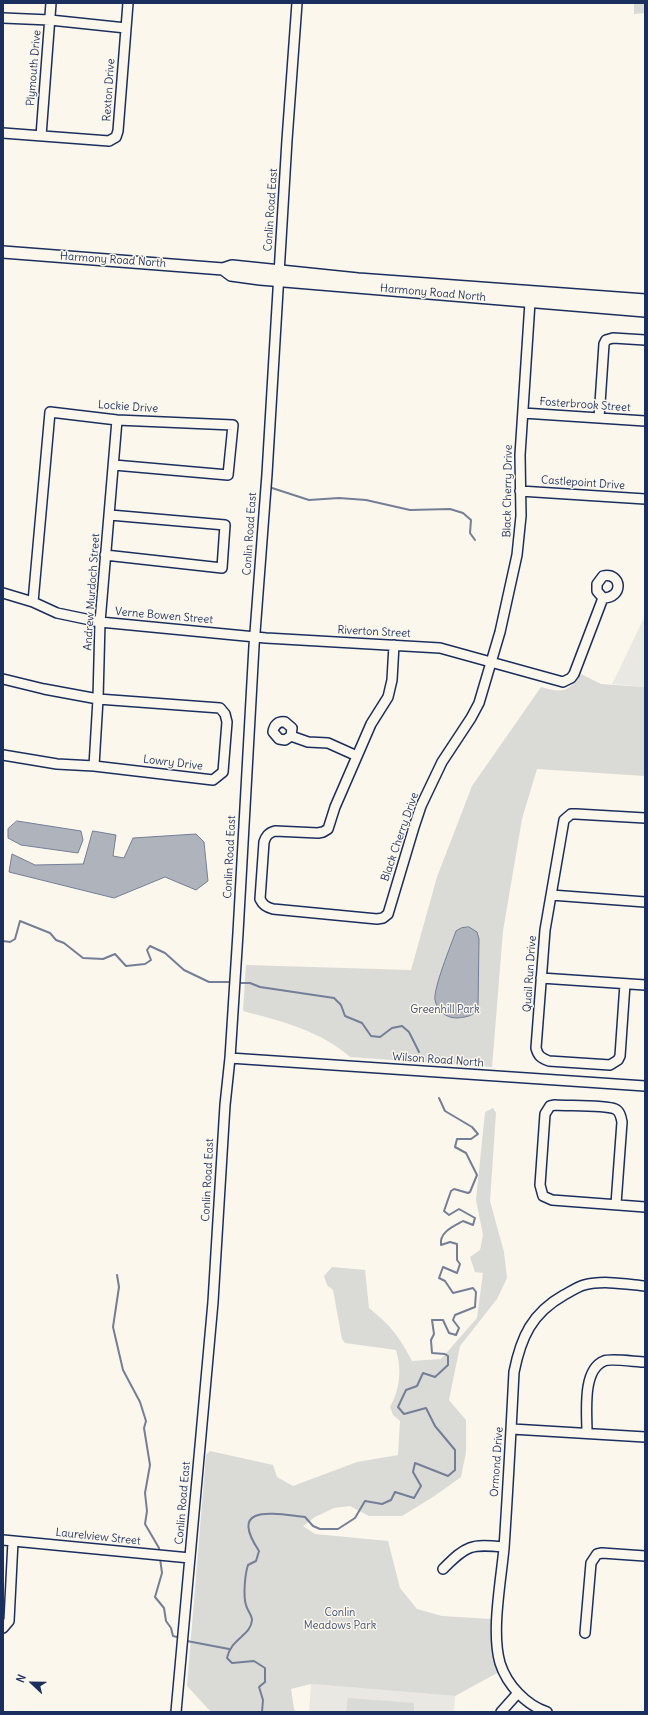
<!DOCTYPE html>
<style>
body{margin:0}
#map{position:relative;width:648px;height:1715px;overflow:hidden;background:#fbf7ec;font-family:Delius,sans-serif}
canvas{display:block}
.frame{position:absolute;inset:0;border:4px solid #1b2f5e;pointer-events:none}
.north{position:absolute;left:12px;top:1663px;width:40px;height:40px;-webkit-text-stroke:3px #fbf7ec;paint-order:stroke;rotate:292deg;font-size:11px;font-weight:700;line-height:16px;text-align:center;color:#1b2f5e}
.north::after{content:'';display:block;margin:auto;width:14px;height:18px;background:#1b2f5e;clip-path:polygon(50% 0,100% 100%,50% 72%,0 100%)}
</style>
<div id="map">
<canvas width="648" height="1715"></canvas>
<div class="frame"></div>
<div class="north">N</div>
</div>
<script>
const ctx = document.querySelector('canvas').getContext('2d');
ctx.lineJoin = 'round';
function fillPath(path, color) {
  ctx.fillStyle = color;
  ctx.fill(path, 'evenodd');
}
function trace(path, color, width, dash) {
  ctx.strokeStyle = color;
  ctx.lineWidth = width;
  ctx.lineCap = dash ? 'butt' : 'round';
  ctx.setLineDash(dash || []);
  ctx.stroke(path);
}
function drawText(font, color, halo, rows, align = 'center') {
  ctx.font = font + ' Delius,sans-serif';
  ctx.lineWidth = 3;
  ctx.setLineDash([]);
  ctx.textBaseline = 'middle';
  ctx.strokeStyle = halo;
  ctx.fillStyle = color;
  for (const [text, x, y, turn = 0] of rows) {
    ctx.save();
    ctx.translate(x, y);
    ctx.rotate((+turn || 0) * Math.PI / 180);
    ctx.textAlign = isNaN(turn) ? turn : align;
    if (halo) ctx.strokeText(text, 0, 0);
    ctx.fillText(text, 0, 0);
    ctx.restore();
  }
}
fillPath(new Path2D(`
 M645,616V687L612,684Z
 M311,1684L455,1696L454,1712H309Z`), '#eae8e2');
fillPath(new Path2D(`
 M634,3H645V13L634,14Z
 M581,674L601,684L645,687V776L537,769L522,819L503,931L492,1067L350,1057C321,1031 281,1021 243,1011L246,965L411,970L437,877L472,786L541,687C562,693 568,693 581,674Z
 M493,1108L496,1113L490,1201L504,1252L507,1278L497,1299L460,1346L449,1400L466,1420V1452L461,1477L433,1497L402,1516H369L350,1506L334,1508L315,1517L303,1526L315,1534L388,1541L400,1588L417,1609L442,1616L492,1619C491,1637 491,1655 499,1672L455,1696L311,1684L291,1689L294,1709L296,1712H211L187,1686L206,1455L210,1451L273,1465L277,1477L293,1486L357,1462L398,1455L400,1421L393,1415L390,1407C400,1388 402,1370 396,1350L345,1343L342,1339L333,1290L327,1285L324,1276L332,1267L365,1270L369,1308C391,1326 399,1336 412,1361L441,1359L477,1318L483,1273L475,1272L470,1257L480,1250L483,1235L476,1200L485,1112Z
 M348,1698L414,1703V1712H346Z`), '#dadad7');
const water = new Path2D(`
 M17,821L81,831L83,840L78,853L21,845L8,838V829Z
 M93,831L116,835L113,856L124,858L133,838L196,834L204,842L208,881L196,890L165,877L114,898L9,872L12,854L35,865L83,864Z
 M469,927L477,932L479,939L478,1008C474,1016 467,1017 457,1018C446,1018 437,1011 435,1000C433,989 451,945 456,931L461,928Z`);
fillPath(water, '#afb3bb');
trace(water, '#747e96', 1);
trace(new Path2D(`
 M272,488L309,500L339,498L366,500L410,510L450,509L463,513L471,520L470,533L475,540
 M3,941L10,942L15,939L20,921L50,933L56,940L64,943L83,958L103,959L115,954L126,966L145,964L151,960L147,950L150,946L165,953L184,970L209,982H229
 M241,983H250L260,987L334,998L341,1005L345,1016L362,1023L371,1036L380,1037L392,1028L402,1026L409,1032L419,1052
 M117,1275L119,1287L113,1327L123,1370L140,1402L146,1421L144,1428L150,1465L145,1493L147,1511L145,1524L159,1548V1552
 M160,1558L162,1573L155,1597L164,1608L166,1621L171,1628L173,1636L177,1637
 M187,1641L229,1649
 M262,1712L263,1700L259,1687L265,1682V1668L254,1661L232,1663L227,1658C231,1638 251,1636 252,1620C252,1615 247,1610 246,1605C243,1596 245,1574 248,1565L256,1561L259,1551C227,1503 275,1514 305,1517L313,1526L320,1529H338L355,1518L365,1501L382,1504L391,1500L395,1492L414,1498L421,1486L413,1472L415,1463L448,1476L455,1470V1450L435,1426L426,1408L404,1414L398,1407L406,1390L417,1386L423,1373L435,1377L448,1365V1356L445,1354L432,1353L431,1340L434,1334L432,1320H443L449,1333L456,1335L459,1328L453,1320L455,1315L475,1307L476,1292L473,1288L453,1293L445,1281L439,1278L443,1267L457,1273L460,1264L457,1260V1244L450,1242L441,1245C439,1232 454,1226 463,1221L473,1225L475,1218L459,1209L449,1215L444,1211L451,1191L454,1189L468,1193L470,1192L477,1175L466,1153L455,1147L457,1139H471L478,1134L472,1127L445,1111L439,1098`), '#747e96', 2);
const minor = new Path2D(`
 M3,18L50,20L126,28
 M3,133L109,141L116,137L118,131L128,3
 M41,136L51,3
 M523,413L645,421
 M599,418L604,344L606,340L613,338L645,340
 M520,491L645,499
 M105,555L222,568L225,525L110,515
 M3,593L33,602L57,613L100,622L266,638L440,648L563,682L571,678L574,674L603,598C624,598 622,572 603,576L597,584V591L603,598
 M33,602L50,412L117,420L233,425L228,475L114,465
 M394,645L392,680L388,697L371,724L335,807L328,829L323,832L318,833L275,831C268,833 266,836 264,842L260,899C263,905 266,907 273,909L377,919L383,918L388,914L414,827L421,806L442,762L471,718L479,703L500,632L517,555L521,516L520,455L530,302
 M3,679L44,689L98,699L220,708L225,714L227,722L223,772L213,780L94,766L57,764L3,755
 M291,736L285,740L279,739L273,732C274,725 278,721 285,722L292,728L291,736L308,742L328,743L357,756
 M94,766L98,699L100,622L117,420
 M551,895L645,902
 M541,978L645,985
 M625,984L620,1056L618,1060L610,1065L549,1061C541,1058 538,1056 536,1048L545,930L564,820L571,814H576L645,818
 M230,1058L645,1086
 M616,1204L622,1122C621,1117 620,1111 615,1109C605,1105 568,1106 555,1105L550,1106L545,1114L540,1185L543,1196L552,1200L645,1207
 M512,1429L645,1437
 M587,1433C587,1412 582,1370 604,1361C610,1358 637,1362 645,1362
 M3,1540L190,1558
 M443,1569C467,1545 470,1544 504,1547
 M3,1628L9,1621L13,1541
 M585,1633L591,1563L597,1554L602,1553L645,1556
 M176,1712L213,1302L225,1105L230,1058L238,933L254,646L267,474L287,140L297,3
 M501,1712L518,1693
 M547,1712C526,1705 507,1685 500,1663C491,1632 501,1581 504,1548C508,1489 511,1431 514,1372C521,1337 532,1313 564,1295C570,1292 577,1287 584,1285C603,1280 625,1284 645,1286`);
const major = new Path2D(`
 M3,252L223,269L232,266L358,279L645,300
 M223,269L231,275L260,279L645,311`);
trace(minor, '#1b2f5e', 12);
trace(major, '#1b2f5e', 14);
trace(minor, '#fbf7ec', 9);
trace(major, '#fbf7ec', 11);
drawText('11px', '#1b2f5e', '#fbf7ec', [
 ["Plymouth Drive",34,68,-85],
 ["Rexton Drive",109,90,-86],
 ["Conlin Road East",271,210,-86],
 ["Harmony Road North",113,260,4],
 ["Harmony Road North",433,293,5],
 ["Fosterbrook Street",585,405,4],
 ["Lockie Drive",128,407,4],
 ["Castlepoint Drive",583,483,4],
 ["Black Cherry Drive",508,491,-89],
 ["Conlin Road East",250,534,-86],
 ["Andrew Murdoch Street",92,592,-86],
 ["Verne Bowen Street",164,616,5],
 ["Riverton Street",374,632,3],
 ["Lowry Drive",173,763,7],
 ["Black Cherry Drive",400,837,-71],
 ["Conlin Road East",230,857,-87],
 ["Quail Run Drive",530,974,-86],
 ["Wilson Road North",438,1060,4],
 ["Conlin Road East",208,1180,-87],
 ["Ormond Drive",497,1462,-86],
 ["Conlin Road East",183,1503,-85],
 ["Laurelview Street",98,1537,6]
]);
drawText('11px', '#415176', '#fbf7ec', [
 ["Greenhill Park",445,1010],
 ["Conlin",340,1613],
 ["Meadows Park",340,1626]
]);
</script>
